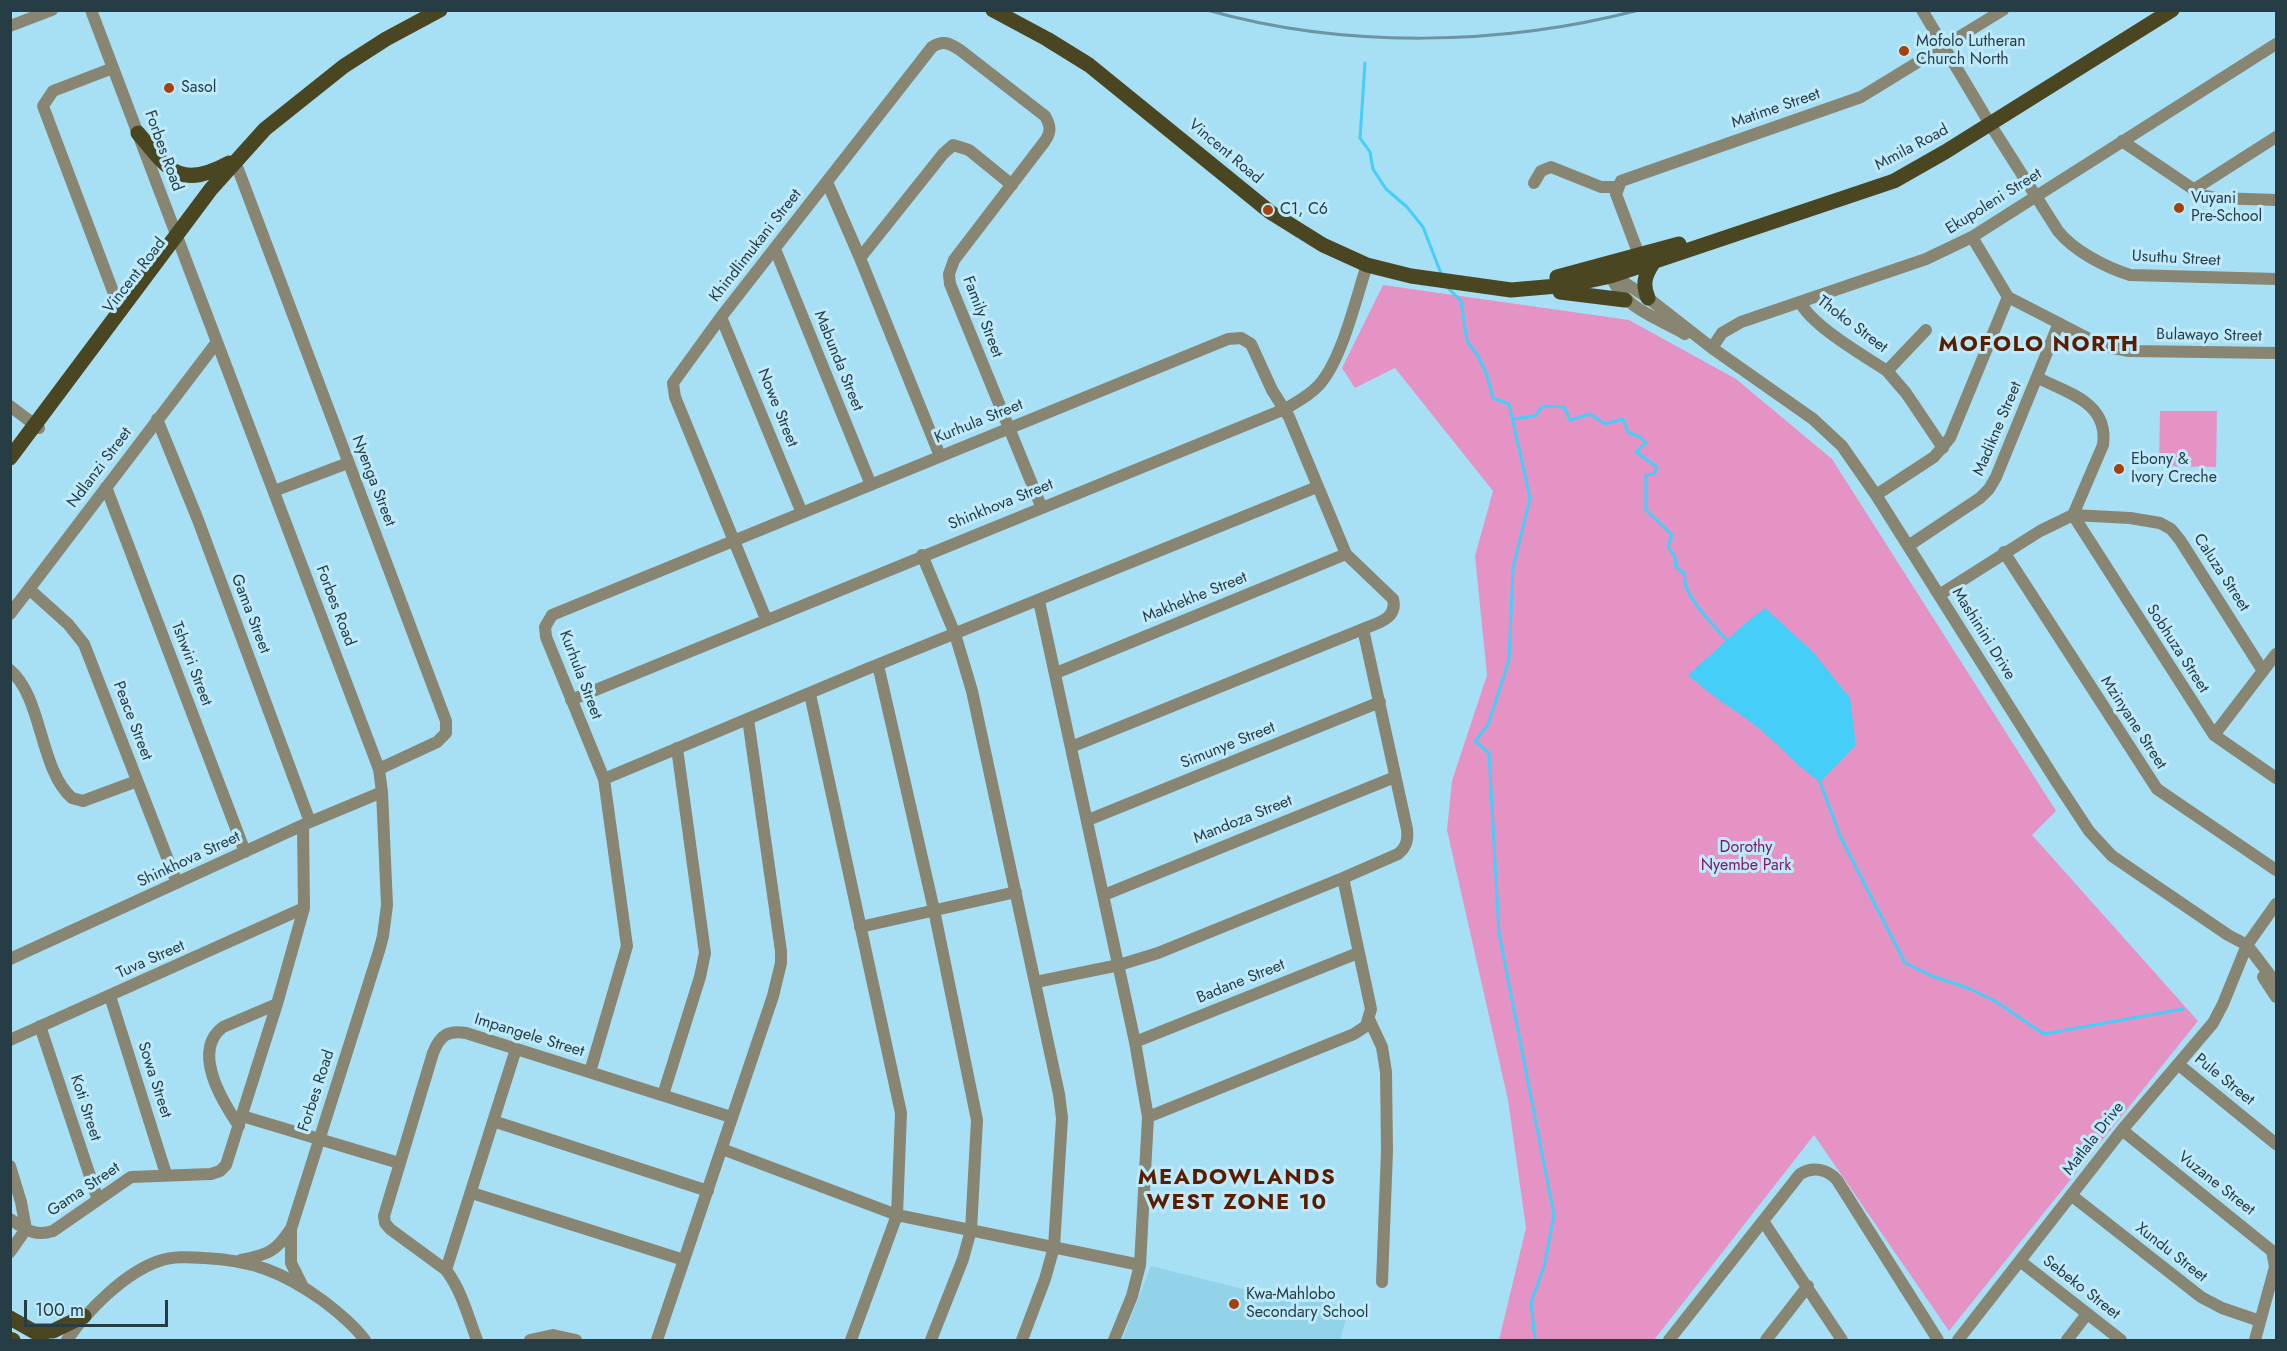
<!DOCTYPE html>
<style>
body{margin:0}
#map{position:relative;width:2287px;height:1351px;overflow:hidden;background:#a7dff4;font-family:Jost,sans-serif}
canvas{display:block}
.frame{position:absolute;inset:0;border:12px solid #273d46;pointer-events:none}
.scale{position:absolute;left:24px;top:1300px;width:144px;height:27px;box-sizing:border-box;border:3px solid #273d46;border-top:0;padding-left:8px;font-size:18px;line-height:21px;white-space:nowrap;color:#273d46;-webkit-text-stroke:4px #beeafb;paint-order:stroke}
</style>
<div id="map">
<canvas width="2287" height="1351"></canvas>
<div class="frame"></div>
<div class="scale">100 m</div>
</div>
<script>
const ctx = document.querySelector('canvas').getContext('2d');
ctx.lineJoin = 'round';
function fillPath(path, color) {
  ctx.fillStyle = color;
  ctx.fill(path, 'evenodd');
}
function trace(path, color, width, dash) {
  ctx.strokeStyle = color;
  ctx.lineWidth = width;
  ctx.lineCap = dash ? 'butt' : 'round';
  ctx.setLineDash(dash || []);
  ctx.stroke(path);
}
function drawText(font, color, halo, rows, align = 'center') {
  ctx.font = font + ' Jost,sans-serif';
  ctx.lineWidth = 6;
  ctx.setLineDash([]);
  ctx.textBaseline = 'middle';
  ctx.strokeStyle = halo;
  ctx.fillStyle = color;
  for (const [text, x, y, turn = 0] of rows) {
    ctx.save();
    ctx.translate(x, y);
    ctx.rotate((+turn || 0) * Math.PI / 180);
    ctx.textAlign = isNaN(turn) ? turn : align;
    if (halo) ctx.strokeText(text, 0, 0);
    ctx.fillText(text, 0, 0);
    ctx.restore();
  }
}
fillPath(new Path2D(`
 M1151,1266L1283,1299H1316L1349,1309L1340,1340H1122Z`), '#93d3ea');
fillPath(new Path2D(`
 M1383,285L1629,320L1736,379L1832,459L2056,811L2032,835L2198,1021L1949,1331L1814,1135L1654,1340H1499L1526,1228L1508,1100L1447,830L1452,781L1487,675L1475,556L1493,491L1395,368L1355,388L1342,368Z
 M2160,411H2217L2216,467L2159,466Z`), '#e593c5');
fillPath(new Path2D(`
 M1765,608L1813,652L1850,698L1856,745L1820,782C1795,765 1776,741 1752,723C1730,707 1709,694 1688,675L1747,622Z`), '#45cef8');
trace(new Path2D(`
 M1365,63L1360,138L1370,152L1373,169L1386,189L1407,207L1423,227L1442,276
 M1447,287L1461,301L1467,341L1478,356L1487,375L1493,398L1509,404L1530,498L1513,568L1509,660L1488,725L1475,741L1489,753L1499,933L1554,1215L1544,1267L1531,1302L1535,1340
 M1513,419L1535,416L1543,406L1564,407L1570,420L1590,414L1605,424L1623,419L1628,432L1640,437L1646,443L1636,452L1657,467L1654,474L1646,475V510L1672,535L1668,547L1675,557L1676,567L1685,574C1680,594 1716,627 1728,642
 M1819,779L1840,836L1905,963L1932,976L1968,988L1995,1001L2044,1034L2183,1009`), '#45cef8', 3);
trace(new Path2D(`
 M91,10L379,769L382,792L387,905L383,936L379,951L291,1229V1263L303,1287
 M1922,10L1990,124L2058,231C2074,251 2105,267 2130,275L2276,279
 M10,26L52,10
 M113,68L53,91L43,106L114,294L123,306
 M2122,141L2202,195L2216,198L2276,200
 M238,169L446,721V733L437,742L379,769
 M827,182L860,258L940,456
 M1534,183L1541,171L1551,167L1601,187H1617
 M2193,190L2276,137
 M1972,237L2008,297L2103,346L2129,351L2276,353
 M775,249L871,485
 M1639,255L1616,194L1621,181L1861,97L2003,10
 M860,258L943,154L953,145L969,150L1012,185
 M1612,274L1611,276C1624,309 1656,317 1685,334
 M1608,275L1622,281L1648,298L1712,348L1813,419L1842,446L1876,495L2056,781L2089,831L2112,856L2228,935L2247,945L2276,983
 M1800,302C1812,326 1863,355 1887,371L1906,393L1943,448
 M721,317L802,513
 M1712,348L1722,333L1741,322L1926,259L1972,237L2276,44
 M1887,371L1926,330
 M2038,378C2068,393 2109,403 2103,445L2073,515L2214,735L2276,778
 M10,406L39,428
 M157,419L198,520L310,822
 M106,487L245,852
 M274,491L348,463
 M1876,495L1934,457L1950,438L2008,297
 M1908,546L1980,498L1989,489L1996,477L2059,323
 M2004,552L2157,789L2276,870
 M922,555L955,634L972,691L1059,1094L1062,1118L1054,1247L1045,1279L1022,1340
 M29,589L68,624L84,644L177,883
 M1939,595L2040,531L2073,515L2130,518L2160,523L2171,529L2180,540L2263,671
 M1039,601L1135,1042L1148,1117L1140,1265L1132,1296L1114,1340
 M10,614L217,342
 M766,619L675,397L673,383L721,317L932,47C943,40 949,43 960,50L1045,116C1051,126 1051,132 1045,141L954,260L949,274L950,284L1041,506
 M878,665L934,910L977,1120L971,1230L963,1259L931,1340
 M10,670C43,698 39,769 72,798L83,801L137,781
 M1056,673L1346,554
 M810,694L901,1113L897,1215L851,1340
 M571,700L1285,409C1297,402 1309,396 1319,385C1342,360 1356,298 1367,265
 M2214,735L2276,654
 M604,779L862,671L1317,487
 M1088,820L1380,702
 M1104,895L1395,777
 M860,927L1016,892
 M10,959L303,825L382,792
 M2263,977L2276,997
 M1036,982L1119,965L1158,953L1343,878L1398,854C1407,847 1408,839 1407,829L1363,629
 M110,996L166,1174
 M1369,1019L1382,1047L1386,1072L1387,1151L1382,1282
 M40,1026L98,1200
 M10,1040L304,908
 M1135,1042L1358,953
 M2179,1065L2276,1144
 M590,1072L627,946L604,779L546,637L545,627L552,615L1228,339L1241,338L1251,344L1272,390L1289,417L1346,554L1393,599C1398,619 1377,623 1363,629L1071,747
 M663,1095L700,977L705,953L677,748
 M242,1116L399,1163
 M1148,1117L1354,1034L1366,1026L1371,1009L1343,878
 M493,1121L708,1191
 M239,1126C222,1101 191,1051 223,1027L277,1004
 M2122,1130L2272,1251L2275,1267L2255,1340
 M722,1149L897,1215L1140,1265
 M10,1166L21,1202L26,1229L10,1252
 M472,1193L684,1260
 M2071,1195L2201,1297L2222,1308L2260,1321
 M10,1219C25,1229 35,1237 53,1231L131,1177L211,1174L220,1171L226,1165L277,1004L304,908L303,825
 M1763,1221L1842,1340
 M241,1260C266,1255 276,1252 290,1230
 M2020,1261L2121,1340
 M446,1270L516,1049
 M67,1340C87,1311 124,1273 159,1261C173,1256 189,1257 204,1258C252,1260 283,1272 322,1300C338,1312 353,1324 365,1340
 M477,1340C468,1317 462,1291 446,1270L390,1229L385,1223L384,1216L433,1053C440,1035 448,1030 466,1033L731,1117
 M530,1340L553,1335L576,1340
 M657,1340L773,996L781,963V951L748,719
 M1669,1340L1800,1174C1813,1166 1827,1169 1837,1180L1938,1340
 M1766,1340L1808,1286
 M1958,1340L2122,1130L2213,1023L2223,1004L2247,945L2276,904
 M2067,1340L2087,1314`), '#888672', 12);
trace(new Path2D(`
 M993,10L1047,39L1089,65L1270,212L1323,245L1367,265L1411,276L1511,290L1569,285L1611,276L1894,181L1945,152L2172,10
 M138,133C169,170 179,190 229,163
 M1557,277L1679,244
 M1560,292L1625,300
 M1648,298C1642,284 1645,275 1653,263
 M10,458L211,189L265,129L344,66L386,39L440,10
 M10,1318L42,1336
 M33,1331H53L84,1316
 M10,1339L13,1340`), '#4a4622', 15);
trace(new Path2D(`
 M1207,10C1344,49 1502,46 1639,10`), '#6c94a4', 3);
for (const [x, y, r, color] of [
 [1904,51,6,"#a5420c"],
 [169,88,6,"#a5420c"],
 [2179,208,6,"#a5420c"],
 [1268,210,6,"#a5420c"],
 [2119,469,6,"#a5420c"],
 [1234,1304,6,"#a5420c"]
]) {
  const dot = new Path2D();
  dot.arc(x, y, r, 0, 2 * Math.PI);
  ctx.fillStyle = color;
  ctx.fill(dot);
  trace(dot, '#beeafb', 2);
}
drawText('16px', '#273d46', '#beeafb', [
 ["Mofolo Lutheran",1916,42],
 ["Church North",1916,60],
 ["Sasol",181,88],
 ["Vuyani",2191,199],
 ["Pre-School",2191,217],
 ["C1, C6",1280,210],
 ["Ebony &",2131,460],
 ["Ivory Creche",2131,478],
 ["Kwa-Mahlobo",1246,1295],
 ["Secondary School",1246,1313]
], 'left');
drawText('16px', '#273d46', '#beeafb', [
 ["Matime Street",1776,109,-19],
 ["Mmila Road",1912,148,-28],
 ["Forbes Road",163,151,70],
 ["Vincent Road",1225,152,40],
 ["Ekupoleni Street",1994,202,-32],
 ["Khindlimukani Street",756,246,-52],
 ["Usuthu Street",2176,259,3],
 ["Vincent Road",135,276,-52],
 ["Family Street",982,317,69],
 ["Thoko Street",1852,325,37],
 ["Bulawayo Street",2209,336,1],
 ["Mabunda Street",838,361,68],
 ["Nowe Street",777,408,68],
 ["Kurhula Street",979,422,-22],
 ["Madikne Street",1998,429,-67],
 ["Ndlanzi Street",100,468,-53],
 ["Nyenga Street",373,481,69],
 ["Shinkhova Street",1001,505,-22],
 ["Caluza Street",2221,573,57],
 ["Makhekhe Street",1195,598,-22],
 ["Forbes Road",335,606,69],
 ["Gama Street",250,614,69],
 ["Mashinini Drive",1983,634,58],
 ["Sobhuza Street",2177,649,57],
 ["Tshwiri Street",191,664,69],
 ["Kurhula Street",580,675,69],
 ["Peace Street",132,721,69],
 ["Mzinyane Street",2133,723,57],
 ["Simunye Street",1228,746,-22],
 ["Mandoza Street",1243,820,-22],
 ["Shinkhova Street",189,860,-25],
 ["Tuva Street",151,960,-24],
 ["Badane Street",1241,982,-22],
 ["Impangele Street",529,1036,17],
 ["Sowa Street",154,1080,72],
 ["Pule Street",2224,1080,39],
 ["Forbes Road",317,1091,-72],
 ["Koti Street",85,1108,72],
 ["Matlala Drive",2094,1139,-52],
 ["Vuzane Street",2216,1184,38],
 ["Gama Street",84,1190,-34],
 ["Xundu Street",2171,1253,38],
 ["Sebeko Street",2081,1288,38]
]);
drawText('16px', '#831964', '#beeafb', [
 ["Dorothy",1746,848],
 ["Nyembe Park",1746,866]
]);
ctx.letterSpacing = '1.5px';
drawText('bold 22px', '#5b1d00', '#beeafb', [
 ["MOFOLO NORTH",2039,346],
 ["MEADOWLANDS",1237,1179],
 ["WEST ZONE 10",1237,1204]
]);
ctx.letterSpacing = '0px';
</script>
